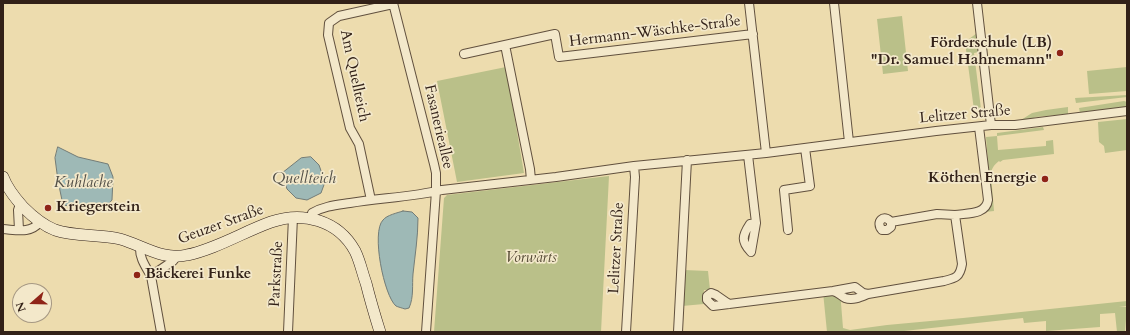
<!DOCTYPE html>
<meta charset="utf-8">
<style>
body{margin:0}
#map{position:relative;width:1130px;height:335px;overflow:hidden;background:#eddcae;font-family:Cardo,serif}
canvas{display:block}
.frame{position:absolute;inset:0;border:4px solid #322118;pointer-events:none}
.north{position:absolute;left:12px;top:283px;width:40px;height:40px;box-sizing:border-box;background:#f3e8ca;border:1px solid #a69883;border-radius:50%;rotate:250deg;font-size:11px;font-weight:700;line-height:16px;text-align:center;color:#322118}
.north::after{content:'';display:block;margin:auto;width:14px;height:18px;background:#8f2418;clip-path:polygon(50% 0,100% 100%,50% 72%,0 100%)}
</style>
<div id="map">
<canvas width="1130" height="335"></canvas>
<div class="frame"></div>
<div class="north">N</div>
</div>
<script>
const ctx = document.querySelector('canvas').getContext('2d');
ctx.lineJoin = 'round';
function fillPath(path, color) {
  ctx.fillStyle = color;
  ctx.fill(path, 'evenodd');
}
function trace(path, color, width, dash) {
  ctx.strokeStyle = color;
  ctx.lineWidth = width;
  ctx.lineCap = dash ? 'butt' : 'round';
  ctx.setLineDash(dash || []);
  ctx.stroke(path);
}
function drawText(font, color, halo, rows, align = 'center') {
  ctx.font = font + ' Cardo,serif';
  ctx.lineWidth = 3.5;
  ctx.setLineDash([]);
  ctx.textBaseline = 'middle';
  ctx.strokeStyle = halo;
  ctx.fillStyle = color;
  for (const [text, x, y, turn = 0] of rows) {
    ctx.save();
    ctx.translate(x, y);
    ctx.rotate((+turn || 0) * Math.PI / 180);
    ctx.textAlign = isNaN(turn) ? turn : align;
    if (halo) ctx.strokeText(text, 0, 0);
    ctx.fillText(text, 0, 0);
    ctx.restore();
  }
}
fillPath(new Path2D(`
 M902,16L908,71L883,74L877,19Z
 M977,33L979,52L974,53L981,109L974,110L965,42Z
 M506,67L524,173L457,182L437,81Z
 M1127,67V91L1089,94L1087,71Z
 M1127,95V97L1076,103L1075,98Z
 M1124,101L1127,102V107L1080,113L1079,108Z
 M1068,107V114L1036,117L1026,121L1021,120L1032,113L1046,110Z
 M1127,119V150L1105,153L1104,146L1099,142L1098,122Z
 M1043,127L1044,130L997,136L998,150L1046,146V141L1053,140L1054,154L1003,160L1000,162L999,161C994,165 991,169 991,175L994,211L985,212L991,200L986,137L997,136V133Z
 M609,176L601,332H434L444,198L447,195Z
 M684,270L708,271L710,290H704L703,298L704,304L682,306Z
 M823,292L842,297L841,303L843,328L850,330L887,325L963,318L1127,301V306L1119,307H1127L1125,332H1117L1115,313L1100,314V327L1046,331V321L1024,323L1023,318L895,332H827Z`), '#bac089');
const water = new Path2D(`
 M58,147L78,157L108,164L113,177L112,200L104,209L86,208L63,205L58,181L55,158Z
 M311,157L319,165L325,182L321,193L307,200L296,198L287,189L282,173L301,158Z
 M403,211L412,212L418,218C418,237 415,255 413,274C412,285 414,297 409,308L405,309C402,308 398,307 396,306C384,296 371,232 383,220C387,215 397,213 403,211Z`);
fillPath(water, '#9eb9b6');
trace(water, '#737c77', 1);
const street = new Path2D(`
 M393,3L434,164L436,173V191L426,332
 M749,3L766,153
 M834,3L849,142
 M977,3L991,125
 M505,45L530,169L531,180
 M464,54L555,34L559,57L753,34
 M748,155L756,223L750,224C742,236 741,241 751,252L756,223
 M371,200L359,144L350,128L328,35L329,23L339,16L393,4
 M311,218L312,213C324,206 337,205 350,203C381,198 412,197 442,190L556,177L634,166L766,153L936,131L991,125H1015L1127,111
 M891,222V227L887,230H882C875,222 884,213 891,222L937,214L955,215
 M3,229C17,230 30,234 40,222
 M19,230L18,210L20,204
 M788,230L784,190L810,186L805,148
 M140,246C139,258 146,267 151,276
 M833,291C838,292 841,296 845,298C853,301 861,297 868,294L944,281C956,278 960,277 962,264L955,215C967,213 986,215 988,200L979,127
 M729,304L716,295L711,293L707,296V300L713,306L833,291L855,287L863,293L868,294
 M161,332L151,276L173,261L176,257
 M288,332L293,217
 M626,332L635,177L634,166
 M678,332L687,160`);
const secondary = new Path2D(`
 M3,177C7,188 15,198 23,207C32,216 42,225 55,230C76,237 99,234 120,239C142,245 163,261 187,255C216,249 243,232 271,222C303,211 338,220 355,251C360,261 362,272 366,283C370,299 375,316 380,332`);
trace(street, '#61503e', 10);
trace(secondary, '#322118', 12);
trace(street, '#f3e8ca', 8);
trace(secondary, '#f3e8ca', 11);
for (const [x, y, r, color] of [
 [1060,53,4,"#8f2418"],
 [1045,179,4,"#8f2418"],
 [48,208,4,"#8f2418"],
 [137,275,4,"#8f2418"]
]) {
  const dot = new Path2D();
  dot.arc(x, y, r, 0, 2 * Math.PI);
  ctx.fillStyle = color;
  ctx.fill(dot);
  trace(dot, '#f3e8ca', 1.5);
}
drawText('15px', '#322118', '#f3e8ca', [
 ["Hermann-Wäschke-Straße",655,32,-7],
 ["Am Quellteich",354,76,78],
 ["Lelitzer Straße",965,115,-5],
 ["Fasanerieallee",438,127,77],
 ["Geuzer Straße",221,225,-20],
 ["Lelitzer Straße",617,248,-87],
 ["Parkstraße",277,274,-87]
]);
drawText('bold 15px', '#322118', '#f3e8ca', [
 ["Förderschule (LB)",1052,44],
 ["\"Dr. Samuel Hahnemann\"",1052,61],
 ["Köthen Energie",1037,179],
 ["Kriegerstein",56,208,"left"],
 ["Bäckerei Funke",145,275,"left"]
], 'right');
drawText('italic 15px', '#544934', '#f3e8ca', [
 ["Vorwärts",531,259]
]);
drawText('italic 16px', '#524f47', '#f3e8ca', [
 ["Quellteich",304,179],
 ["Kuhlache",83,183]
]);
</script>
